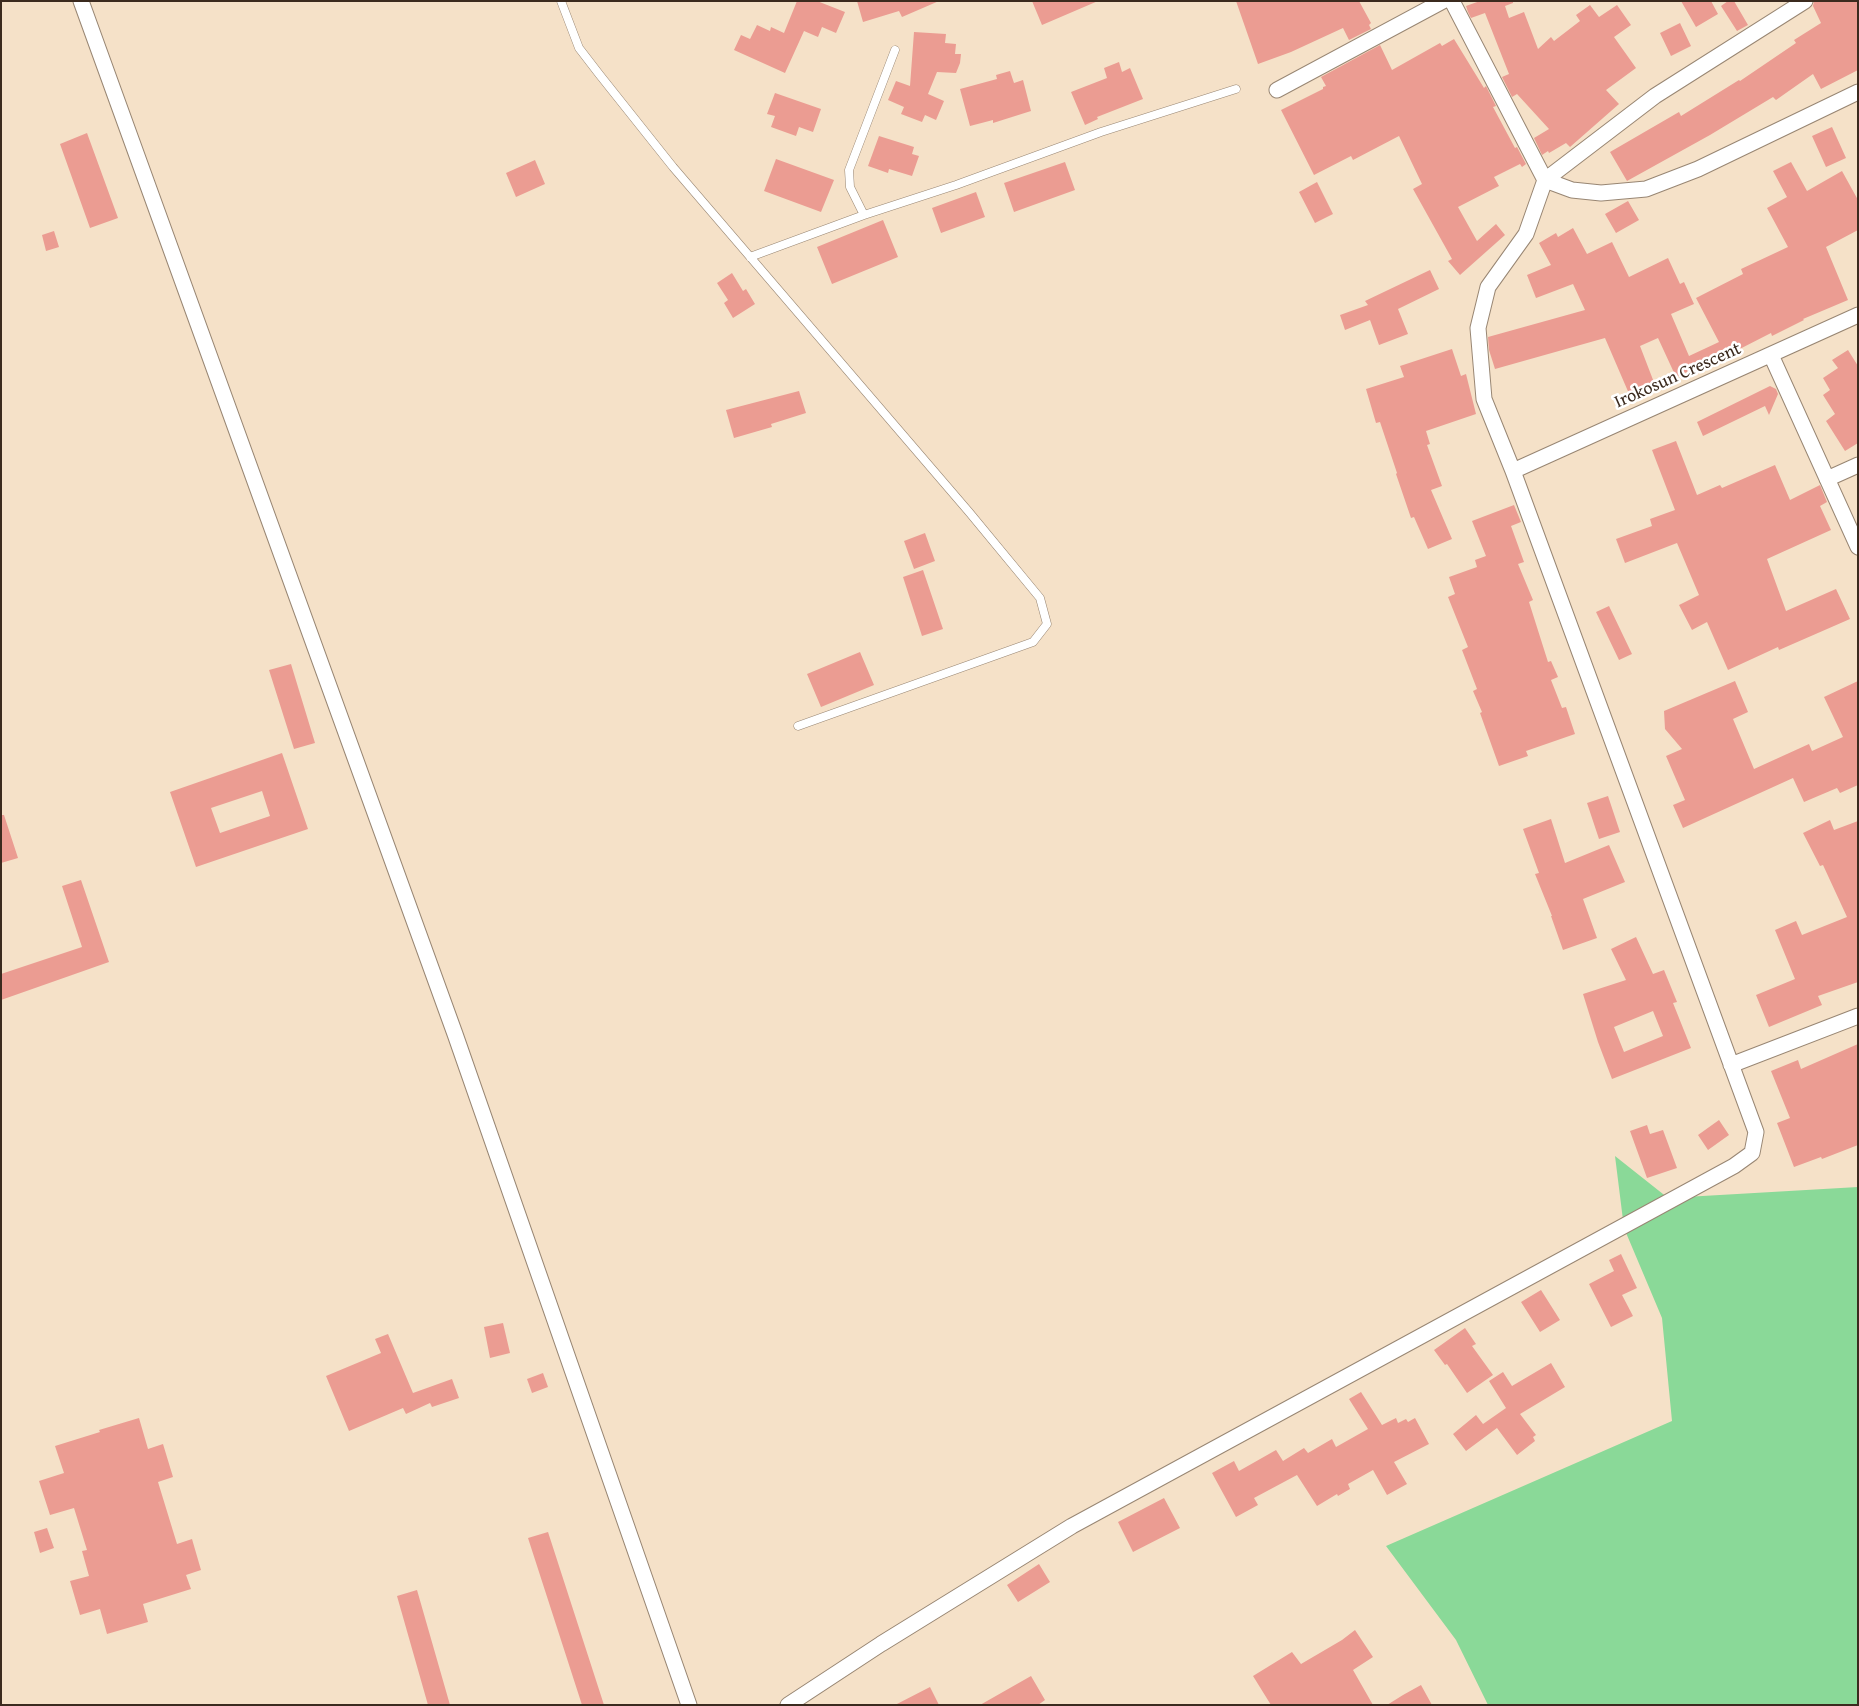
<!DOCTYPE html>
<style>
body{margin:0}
#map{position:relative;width:1859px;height:1706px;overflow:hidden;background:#f5e1c8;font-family:"Gentium Book Plus",serif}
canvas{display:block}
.frame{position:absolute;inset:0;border:2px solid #3b2a1e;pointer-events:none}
</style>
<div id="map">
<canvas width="1859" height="1706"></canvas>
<div class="frame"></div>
</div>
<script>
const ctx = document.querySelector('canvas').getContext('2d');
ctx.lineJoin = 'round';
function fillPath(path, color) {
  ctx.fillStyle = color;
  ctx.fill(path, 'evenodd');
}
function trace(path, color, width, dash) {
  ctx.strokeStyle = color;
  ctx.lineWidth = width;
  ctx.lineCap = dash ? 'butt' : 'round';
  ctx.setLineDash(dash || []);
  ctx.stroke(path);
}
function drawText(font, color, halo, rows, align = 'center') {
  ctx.font = font + ' "Gentium Book Plus",serif';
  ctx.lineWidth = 5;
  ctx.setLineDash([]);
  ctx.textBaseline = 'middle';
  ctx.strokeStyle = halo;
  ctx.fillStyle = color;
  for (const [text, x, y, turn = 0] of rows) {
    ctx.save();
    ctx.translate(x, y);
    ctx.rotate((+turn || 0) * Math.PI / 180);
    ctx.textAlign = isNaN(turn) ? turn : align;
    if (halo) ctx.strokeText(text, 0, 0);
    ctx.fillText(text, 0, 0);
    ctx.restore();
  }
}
fillPath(new Path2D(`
 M1615,1156L1668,1198L1858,1187V1705H1488L1456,1640L1386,1546L1672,1421L1662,1318L1624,1228Z`), '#8ad998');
fillPath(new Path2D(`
 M797,1H817L845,12L836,33L822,27L818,37L804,31L785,73L734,50L741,35L750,39L757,25L770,31L771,27L784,33Z
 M857,1H939L902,17L899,11L863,22Z
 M1032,1H1098L1042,25Z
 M1236,1H1359L1371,23L1369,25L1371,29L1349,40L1343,28L1291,52L1258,64Z
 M1480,1H1513V3L1505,6L1509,18L1524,12L1538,49L1551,37L1554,41L1580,21L1576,15L1590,5L1599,17L1617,5L1631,25L1614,37L1636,68L1606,90L1619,104L1570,147L1566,143L1549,153L1548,151L1542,155L1534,138L1549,129L1517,94L1512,97L1502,77L1509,74L1485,13L1471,18L1468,12L1466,6Z
 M1681,1H1711L1718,14L1696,27Z
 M1728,1H1734L1748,25L1737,31L1721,6Z
 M1814,1H1858V70L1821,89L1813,74L1776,100L1773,97L1710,135L1627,181L1610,152L1679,112L1681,116L1739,80L1740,81L1796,43L1794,40L1821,23L1813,6Z
 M1680,23L1691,46L1671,56L1660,33Z
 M914,32L946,34L945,43L956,44L955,54H961L960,63L956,73L937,72L928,94L944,101L936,120L925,115L922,122L901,114L904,107L888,100L896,81L910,86Z
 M1454,39L1484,88L1486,86L1496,106L1493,107L1515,148L1517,147L1526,164L1522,167L1520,164L1494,177L1499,186L1458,207L1477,241L1496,224L1505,235L1460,275L1448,261L1452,259L1413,189L1422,184L1399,136L1353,160L1351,156L1314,175L1281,110L1323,89V87L1326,86L1321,77L1380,45L1392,70L1440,43L1442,46Z
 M1119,62L1122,72L1130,68L1143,99L1097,117L1098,119L1085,125L1071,92L1107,78L1104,68Z
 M1010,71L1014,83L1023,80L1031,111L993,123V120L970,126L960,89L997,79L996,75Z
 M775,93L821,109L813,132L799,127L796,136L771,127L775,116L767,114Z
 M1832,127L1846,158L1826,167L1812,136Z
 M87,133L118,218L90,228L60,144Z
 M879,136L914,147L912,154L919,156L912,176L889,169L888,173L868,166Z
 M776,159L834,180L821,212L764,191Z
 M535,160L545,184L516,197L506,173Z
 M1065,162L1075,190L1014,212L1004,183Z
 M1791,162L1807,191L1842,171L1858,200V230L1826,247L1848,300L1803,319L1804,320L1772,336L1771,333L1726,356V354L1676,377L1658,338L1640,346L1655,385L1630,396L1605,338L1495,369L1489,350L1488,337L1585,310L1573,284L1536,298L1527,275L1551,265L1539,243L1556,233L1558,237L1573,228L1587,254L1612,242L1629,277L1668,258L1680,284L1684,282L1694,304L1671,314L1689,356L1719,342L1696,298L1743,274L1741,269L1788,247L1767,208L1787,197L1773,171Z
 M1317,182L1333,214L1315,223L1299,192Z
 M976,192L985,217L941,233L932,208Z
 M1628,201L1639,220L1616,233L1605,214Z
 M883,220L898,257L832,284L817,247Z
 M54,231L59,247L46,251L42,235Z
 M1430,270L1439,289L1398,309L1408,334L1379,345L1370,320L1345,330L1340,315L1368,305L1365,301Z
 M732,273L743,291L746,289L755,304L733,318L724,303L728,300L717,283Z
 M1452,349L1461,376L1466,374L1476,414L1426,431L1430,444L1427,445L1442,486L1431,490L1452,539L1428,549L1414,517L1411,518L1396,474L1397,473L1380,422L1376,423L1366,389L1404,377L1400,366Z
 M1848,350L1858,366V443L1845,451L1826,421L1835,414L1823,395L1830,390L1823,378L1838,368L1832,360Z
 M1770,386L1776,389L1778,394L1769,415L1765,406L1703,436L1697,422Z
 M799,391L806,413L771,424L772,427L734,438L726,410Z
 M1676,441L1697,495L1720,485L1722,488L1775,465L1790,500L1820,485L1827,502L1820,506L1831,530L1767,559L1786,611L1836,589L1850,619L1779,650L1778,647L1728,670L1707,622L1692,630L1679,605L1699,595L1677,543L1625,563L1616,539L1652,526L1650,519L1675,510L1652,450Z
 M1514,505L1521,522L1511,526L1524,562L1518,564L1533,600L1529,602L1548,662L1551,661L1558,677L1551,680L1562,708L1566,707L1575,734L1526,751L1528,756L1499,766L1480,713L1482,712L1473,691L1477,689L1462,650L1468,647L1448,597L1455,594L1449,577L1477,567L1475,560L1486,556L1472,521Z
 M925,533L935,561L914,569L904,541Z
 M923,570L943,629L922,636L903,577Z
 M1609,606L1632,654L1619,660L1596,612Z
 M860,652L874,685L821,707L807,674Z
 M291,664L315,743L294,749L269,670Z
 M1735,681L1748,712L1733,719L1754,769L1809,744L1812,751L1843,737L1824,697L1858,681V785L1840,793L1837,788L1804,802L1793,778L1683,828L1673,805L1685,800L1666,756L1682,749L1665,729L1664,711Z
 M282,753L308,829L196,867L170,792ZM262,791L270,816L220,833L211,808Z
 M1608,796L1620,832L1599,839L1587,803Z
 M1,815H4L18,858L1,863Z
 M1551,819L1565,863L1609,845L1625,882L1583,899L1597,938L1563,950L1551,916H1552L1535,874L1539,873L1523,829Z
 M1830,820L1834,830L1858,821V982L1818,996L1822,1005L1769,1027L1756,995L1795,979L1775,930L1796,921L1802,935L1847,917L1823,865L1820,866L1803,833Z
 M81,880L109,962L1,1000V974L82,947L62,886Z
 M1636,937L1653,974L1664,970L1677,1002L1673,1003L1691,1048L1612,1079L1598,1042L1583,994L1626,980L1611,949ZM1653,1011L1663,1036L1624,1052L1614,1027Z
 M1858,1044V1145L1822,1159L1821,1157L1794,1167L1777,1123L1790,1118L1771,1071L1798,1060L1801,1069Z
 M1719,1120L1729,1135L1708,1150L1698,1135Z
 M1647,1125L1650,1134L1663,1130L1677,1168L1647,1178L1630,1131Z
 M1621,1254L1637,1288L1622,1295L1633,1316L1611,1327L1589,1284L1614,1271L1609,1260Z
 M1541,1290L1560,1320L1540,1332L1521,1302Z
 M503,1323L510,1353L490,1358L484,1327Z
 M1465,1328L1476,1344L1472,1346L1493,1375L1467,1393L1447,1364L1445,1365L1434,1350Z
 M388,1334L413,1393L452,1379L459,1398L432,1407L430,1403L406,1414L403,1408L349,1431L326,1376L381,1353L375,1339Z
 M1551,1363L1565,1387L1520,1414L1536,1435L1533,1437L1535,1441L1517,1455L1497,1428L1466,1451L1453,1434L1476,1415L1483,1424L1506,1408L1489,1381L1503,1372L1512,1386Z
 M543,1373L548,1387L532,1393L527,1379Z
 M1361,1392L1382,1425L1396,1418L1398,1423L1406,1419L1408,1422L1415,1418L1429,1444L1394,1462L1407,1484L1387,1495L1373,1470L1348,1484L1350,1489L1338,1496L1337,1494L1317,1506L1297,1475L1254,1498L1258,1505L1236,1517L1212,1473L1234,1461L1239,1471L1276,1450L1283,1461L1304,1448L1308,1453L1332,1439L1336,1447L1368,1429L1349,1399Z
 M139,1418L148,1449L163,1444L173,1477L158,1482L177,1544L192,1539L201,1570L186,1575L191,1589L143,1604L148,1622L107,1634L100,1609L80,1615L70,1581L89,1576L82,1551L87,1550L74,1508L50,1515L39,1481L64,1473L55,1446L100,1432L99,1430Z
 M1164,1498L1180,1528L1133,1552L1118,1522Z
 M47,1528L54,1548L40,1553L34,1532Z
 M548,1532L604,1705H582L528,1538Z
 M1039,1564L1050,1582L1018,1602L1007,1585Z
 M417,1590L450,1705H428L397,1596Z
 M1355,1630L1373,1657L1353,1670L1373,1705H1271L1253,1676L1292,1652L1301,1664L1342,1640Z
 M1031,1676L1045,1700L1038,1705H980Z
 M1421,1685L1432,1705H1387L1403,1695Z
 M930,1687L939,1705H895Z`), '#eb9c92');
const service = new Path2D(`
 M561,1L579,48L599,74L673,167L969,512L1040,598L1047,624L1033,642L798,726
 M864,215L850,187L849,170L895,50
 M750,257L864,215L956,185L1101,132L1236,89`);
const minor = new Path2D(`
 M81,1L455,1034L689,1705
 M1452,1L1545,180L1572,190L1601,193L1646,189L1698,169L1858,92
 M1277,90L1443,1
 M1771,355L1858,547
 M1513,471L1858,315
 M1827,479L1858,465
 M1731,1065L1858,1016
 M788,1705L881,1644L1072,1526L1734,1166L1752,1153L1756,1132L1513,471L1484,399L1478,328L1488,287L1526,234L1545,180L1655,96L1805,1`);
trace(service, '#988673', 9);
trace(minor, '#988673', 17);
trace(service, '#fff', 8);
trace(minor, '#fff', 15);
drawText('18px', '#3b2a1e', '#fff', [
 ["Irokosun Crescent",1678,376,-24]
]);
</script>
